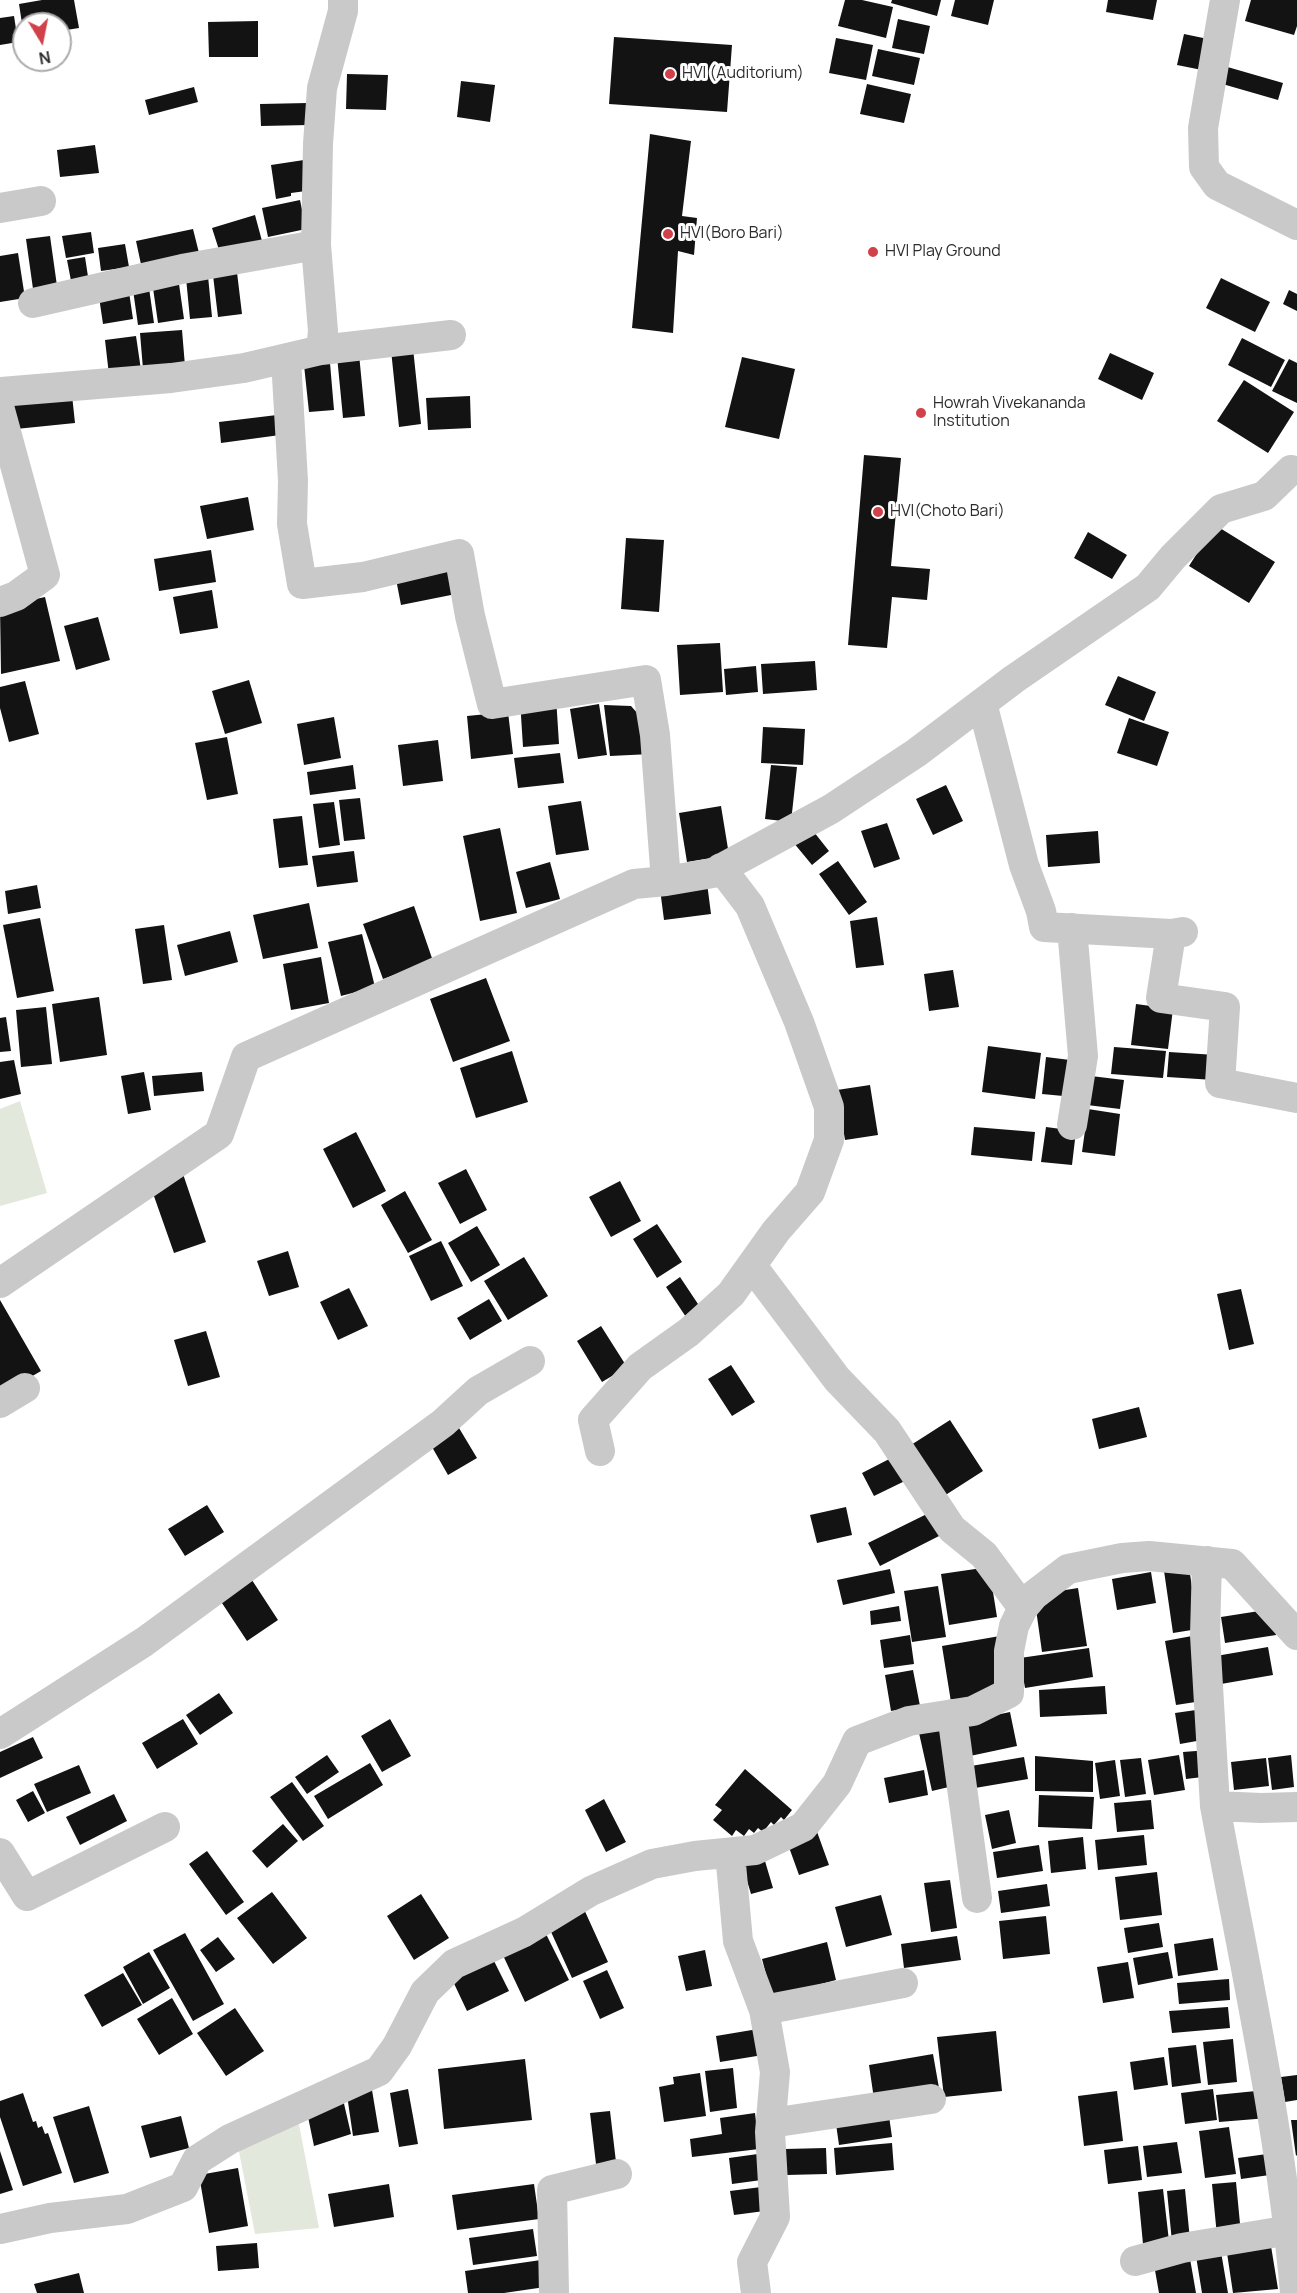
<!DOCTYPE html>
<style>
body{margin:0}
#map{position:relative;width:1297px;height:2293px;overflow:hidden;background:#fff;font-family:Manrope,sans-serif}
canvas{display:block}
.north{position:absolute;left:12px;top:12px;width:60px;height:60px;box-sizing:border-box;background:#fff;border:2px solid #ababab;border-radius:50%;rotate:170deg;font-size:16px;font-weight:700;line-height:24px;text-align:center;color:#2c2c2c}
.north::after{content:'';display:block;margin:auto;width:21px;height:27px;background:#d04149;clip-path:polygon(50% 0,100% 100%,50% 72%,0 100%)}
</style>
<div id="map">
<canvas width="1297" height="2293"></canvas>
<div class="north">N</div>
</div>
<script>
const ctx = document.querySelector('canvas').getContext('2d');
ctx.lineJoin = 'round';
function fillPath(path, color) {
  ctx.fillStyle = color;
  ctx.fill(path, 'evenodd');
}
function trace(path, color, width, dash) {
  ctx.strokeStyle = color;
  ctx.lineWidth = width;
  ctx.lineCap = dash ? 'butt' : 'round';
  ctx.setLineDash(dash || []);
  ctx.stroke(path);
}
function drawText(font, color, halo, rows, align = 'center') {
  ctx.font = font + ' Manrope,sans-serif';
  ctx.lineWidth = 6;
  ctx.setLineDash([]);
  ctx.textBaseline = 'middle';
  ctx.strokeStyle = halo;
  ctx.fillStyle = color;
  for (const [text, x, y, turn = 0] of rows) {
    ctx.save();
    ctx.translate(x, y);
    ctx.rotate((+turn || 0) * Math.PI / 180);
    ctx.textAlign = isNaN(turn) ? turn : align;
    if (halo) ctx.strokeText(text, 0, 0);
    ctx.fillText(text, 0, 0);
    ctx.restore();
  }
}
fillPath(new Path2D(`
 M20,1101L47,1193L0,1206V1109Z
 M296,2109L319,2228L255,2234L236,2136Z`), '#e2e8db');
fillPath(new Path2D(`
 M42,0H74L79,28L60,31V24H24L23,30L19,4Z
 M845,0H862L893,7L886,38L838,26Z
 M892,0H941L937,16L891,3Z
 M955,0H994L988,25L951,16Z
 M1108,0H1157L1153,20L1106,12Z
 M1251,0H1297V26L1294,35L1245,21Z
 M14,16L18,42L0,45V18Z
 M898,19L930,26L924,54L892,48Z
 M258,21V57H209L208,22Z
 M1184,34L1208,39L1202,70L1177,65Z
 M614,37L732,45L727,112L609,104Z
 M836,38L873,45L866,80L829,73Z
 M878,49L920,58L914,85L872,76Z
 M1224,66L1283,83L1278,100L1219,83Z
 M347,74L388,75L386,110L346,109Z
 M461,81L495,85L490,122L457,117Z
 M867,84L911,94L904,123L860,114Z
 M194,87L198,102L149,115L145,100Z
 M308,103L309,125L261,126L260,104Z
 M650,134L691,141L682,216L697,218L694,255L678,251L673,333L632,328Z
 M95,145L99,173L60,177L57,150Z
 M304,160L306,191L291,193V196L276,199L271,165Z
 M300,200L306,229L268,237L262,208Z
 M255,215L262,241L220,253L212,228Z
 M193,229L200,257L142,269L136,241Z
 M91,232L94,253L66,258L62,236Z
 M50,236L58,293L34,296L26,239Z
 M125,244L129,267L101,271L98,248Z
 M18,253L25,298L0,302V256Z
 M85,257L89,283L72,286L67,260Z
 M236,264L242,314L218,317L212,267Z
 M208,276L212,317L190,319L186,278Z
 M1221,278L1270,302L1255,332L1206,308Z
 M179,284L184,319L158,323L153,288Z
 M149,288L154,323L138,325L133,290Z
 M1289,290L1297,294V311L1283,304Z
 M129,292L133,319L103,324L99,297Z
 M182,330L185,366L143,369L140,333Z
 M136,336L141,370L109,375L105,340Z
 M1242,338L1285,360L1271,387L1228,365Z
 M413,348L421,424L399,427L391,350Z
 M1110,353L1154,373L1142,400L1098,379Z
 M359,354L365,416L343,418L337,356Z
 M742,357L795,369L779,439L725,427Z
 M1289,359L1297,363V403L1272,391Z
 M330,363L334,410L309,412L304,365Z
 M1244,380L1294,412L1268,453L1217,421Z
 M72,395L75,423L16,429L13,401Z
 M470,396L471,428L428,430L426,398Z
 M277,415L280,435L221,443L219,422Z
 M864,455L901,458L891,566L930,569L927,600L892,597L887,648L848,645Z
 M248,497L254,530L207,539L200,506Z
 M1215,525L1275,562L1249,603L1189,566Z
 M1088,532L1127,555L1112,579L1074,558Z
 M626,538L664,540L659,612L621,609Z
 M211,550L216,582L159,591L154,559Z
 M450,563L456,594L401,605L395,574Z
 M212,590L218,628L180,634L173,597Z
 M45,597L60,661L1,674L0,607Z
 M98,617L110,660L76,670L64,626Z
 M720,643L723,692L680,695L677,645Z
 M815,661L817,690L763,694L761,664Z
 M756,666L758,692L726,695L724,669Z
 M1118,676L1156,692L1144,721L1105,705Z
 M249,680L262,723L225,734L212,691Z
 M25,681L39,734L9,742L0,708V687Z
 M556,697L559,744L523,747L520,700Z
 M599,704L607,755L578,759L570,709Z
 M604,705L631,706L647,724L651,754L610,756Z
 M508,712L513,754L471,759L467,716Z
 M334,717L341,758L304,765L297,724Z
 M1129,718L1169,732L1157,766L1117,753Z
 M763,727L805,729L803,765L761,763Z
 M227,737L238,794L207,800L195,743Z
 M438,740L443,781L403,786L398,745Z
 M560,753L564,783L518,788L514,758Z
 M353,765L356,789L310,795L307,772Z
 M771,765L797,767L791,822L765,819Z
 M946,785L963,821L933,835L916,799Z
 M360,798L365,839L344,841L339,800Z
 M581,801L589,850L556,855L548,806Z
 M334,802L340,845L319,848L313,804Z
 M721,806L729,855L687,862L679,813Z
 M302,816L308,865L279,868L273,819Z
 M887,823L900,859L874,868L861,831Z
 M810,827L829,851L812,865L793,842Z
 M500,828L517,913L480,921L463,836Z
 M1098,831L1100,863L1048,867L1046,835Z
 M354,851L358,882L317,887L312,856Z
 M838,861L867,902L849,915L819,874Z
 M550,862L560,899L526,908L516,872Z
 M707,883L711,914L664,920L660,889Z
 M37,885L41,908L8,914L5,891Z
 M309,903L318,948L263,959L253,915Z
 M414,906L433,961L383,979L363,924Z
 M877,917L884,965L856,968L850,921Z
 M40,918L54,991L17,998L3,925Z
 M164,925L172,980L143,984L135,929Z
 M230,931L238,962L185,976L177,945Z
 M362,934L375,987L341,996L328,942Z
 M321,957L329,1003L291,1010L283,964Z
 M953,970L959,1007L929,1011L924,974Z
 M486,978L510,1041L453,1062L430,999Z
 M99,997L107,1055L60,1062L52,1004Z
 M1136,1004L1173,1009L1168,1049L1131,1045Z
 M46,1007L52,1064L21,1067L16,1010Z
 M6,1017L11,1051L0,1052V1018Z
 M988,1046L1041,1053L1035,1099L982,1092Z
 M1114,1047L1166,1051L1163,1078L1111,1074Z
 M512,1051L528,1102L476,1118L460,1068Z
 M1169,1052L1216,1055L1214,1080L1167,1077Z
 M1046,1057L1078,1061L1074,1097L1042,1094Z
 M14,1060L21,1094L0,1099V1062Z
 M144,1072L151,1110L128,1114L121,1076Z
 M202,1072L204,1091L154,1096L152,1076Z
 M1091,1076L1124,1080L1120,1109L1087,1105Z
 M870,1085L878,1135L845,1140L837,1090Z
 M1088,1109L1120,1114L1115,1156L1082,1152Z
 M974,1127L1035,1132L1032,1161L971,1155Z
 M1046,1127L1076,1131L1072,1165L1041,1162Z
 M356,1132L386,1191L353,1208L323,1149Z
 M466,1169L487,1210L460,1224L438,1183Z
 M182,1171L206,1242L174,1253L149,1182Z
 M620,1181L641,1221L611,1237L589,1197Z
 M405,1191L432,1240L408,1253L381,1205Z
 M657,1224L682,1262L657,1278L633,1239Z
 M477,1226L500,1265L471,1282L448,1243Z
 M441,1241L463,1286L431,1301L409,1256Z
 M288,1251L299,1287L269,1296L257,1261Z
 M524,1257L548,1296L508,1320L484,1281Z
 M680,1277L702,1310L688,1320L666,1287Z
 M349,1288L368,1326L338,1340L320,1302Z
 M1241,1289L1254,1344L1229,1350L1217,1294Z
 M489,1299L502,1321L470,1340L457,1318Z
 M0,1300L41,1371L0,1395Z
 M601,1326L627,1367L602,1382L577,1341Z
 M206,1331L220,1377L188,1386L174,1340Z
 M731,1365L755,1402L732,1416L708,1379Z
 M1139,1407L1147,1437L1099,1449L1092,1419Z
 M950,1420L983,1471L944,1496L911,1445Z
 M456,1423L477,1458L448,1475L428,1440Z
 M899,1454L911,1478L874,1496L862,1473Z
 M207,1505L224,1532L185,1556L168,1529Z
 M846,1507L852,1535L817,1543L810,1515Z
 M935,1510L941,1535L880,1566L868,1543Z
 M1188,1560L1198,1629L1173,1633L1163,1564Z
 M989,1567L997,1617L949,1625L941,1574Z
 M890,1569L895,1593L843,1605L837,1580Z
 M1151,1572L1156,1603L1117,1610L1112,1579Z
 M250,1577L278,1620L247,1641L218,1597Z
 M938,1586L946,1637L912,1642L904,1591Z
 M1078,1588L1087,1646L1042,1652L1034,1595Z
 M899,1606L901,1621L871,1625L870,1611Z
 M1272,1609L1276,1635L1225,1643L1221,1617Z
 M910,1635L914,1664L884,1668L880,1640Z
 M1000,1636L1009,1693L951,1702L942,1646Z
 M1192,1636L1202,1701L1176,1705L1165,1641Z
 M1268,1647L1273,1675L1221,1684L1216,1656Z
 M1089,1648L1093,1677L1025,1688L1020,1658Z
 M913,1670L920,1706L891,1711L885,1675Z
 M1105,1686L1107,1714L1040,1717L1039,1690Z
 M219,1693L233,1713L200,1735L186,1715Z
 M1203,1709L1208,1739L1180,1744L1175,1713Z
 M1010,1712L1017,1746L970,1756L963,1722Z
 M183,1719L198,1744L157,1769L142,1743Z
 M390,1719L411,1756L382,1772L361,1736Z
 M940,1728L953,1786L932,1791L919,1733Z
 M33,1737L43,1758L0,1778V1752Z
 M1209,1750L1211,1776L1186,1779L1183,1752Z
 M327,1755L339,1772L307,1794L295,1777Z
 M1179,1755L1185,1790L1154,1795L1148,1760Z
 M1291,1755L1294,1787L1272,1790L1268,1758Z
 M1035,1756L1093,1761V1792L1035,1791Z
 M1024,1757L1028,1779L975,1788L971,1766Z
 M1141,1758L1146,1794L1125,1797L1120,1760Z
 M1266,1758L1269,1786L1234,1790L1231,1762Z
 M1115,1760L1120,1796L1100,1799L1095,1763Z
 M370,1763L383,1785L328,1819L314,1796Z
 M79,1765L91,1793L47,1812L34,1784Z
 M745,1769L792,1810L784,1820L781,1817L774,1825L771,1822L763,1832L758,1828L754,1833L749,1829L744,1836L736,1830L732,1836L713,1820L722,1810L715,1805Z
 M924,1770L928,1795L889,1803L884,1778Z
 M292,1782L324,1826L303,1841L270,1797Z
 M33,1791L45,1813L28,1822L16,1800Z
 M114,1794L127,1821L80,1845L66,1817Z
 M1039,1795L1094,1797L1092,1829L1038,1827Z
 M604,1799L626,1842L606,1852L585,1810Z
 M1151,1800L1154,1829L1117,1832L1114,1803Z
 M1009,1810L1016,1843L992,1849L985,1815Z
 M283,1824L298,1841L267,1868L252,1851Z
 M816,1829L829,1865L799,1875L786,1839Z
 M1144,1835L1147,1865L1098,1870L1095,1840Z
 M1083,1837L1086,1869L1051,1873L1048,1841Z
 M1039,1845L1043,1871L997,1878L993,1852Z
 M207,1851L244,1902L226,1915L189,1864Z
 M762,1851L773,1888L751,1894L740,1857Z
 M1157,1872L1162,1915L1120,1920L1115,1877Z
 M950,1880L957,1928L931,1932L924,1883Z
 M1047,1884L1050,1906L1001,1913L998,1891Z
 M272,1892L307,1938L273,1964L237,1918Z
 M421,1894L449,1938L414,1960L387,1916Z
 M881,1895L892,1935L846,1947L835,1907Z
 M583,1907L608,1962L572,1978L547,1923Z
 M1046,1916L1050,1954L1003,1959L999,1921Z
 M1159,1923L1163,1947L1128,1953L1124,1928Z
 M543,1928L569,1980L525,2002L500,1949Z
 M185,1933L224,2004L193,2021L153,1950Z
 M957,1936L961,1960L904,1968L901,1944Z
 M218,1937L235,1959L216,1972L200,1950Z
 M1213,1938L1218,1970L1178,1976L1174,1944Z
 M827,1942L836,1980L772,1997L762,1959Z
 M705,1950L712,1986L686,1991L678,1956Z
 M149,1952L170,1988L143,2004L123,1967Z
 M1168,1952L1173,1978L1138,1985L1133,1958Z
 M491,1955L509,1991L467,2011L450,1975Z
 M1128,1962L1134,1998L1103,2003L1097,1967Z
 M607,1970L624,2008L600,2019L583,1981Z
 M123,1973L142,2005L102,2027L84,1995Z
 M1229,1979L1230,2000L1179,2004L1177,1983Z
 M172,1998L193,2034L159,2055L137,2019Z
 M1228,2007L1230,2028L1172,2033L1169,2011Z
 M235,2008L264,2051L226,2076L197,2033Z
 M764,2028L769,2054L720,2062L716,2036Z
 M996,2031L1002,2091L944,2097L937,2037Z
 M1233,2039L1237,2082L1208,2085L1203,2042Z
 M1196,2045L1201,2083L1172,2087L1168,2048Z
 M933,2054L939,2088L874,2099L869,2065Z
 M1164,2057L1168,2085L1134,2090L1130,2062Z
 M525,2059L532,2120L444,2129L438,2069Z
 M733,2068L737,2108L710,2112L705,2071Z
 M700,2073L706,2116L664,2122L659,2087L674,2084L673,2077Z
 M1297,2075V2100L1285,2102L1281,2077Z
 M408,2089L418,2144L399,2147L390,2093Z
 M1213,2089L1217,2120L1185,2124L1181,2093Z
 M372,2090L379,2132L353,2136L347,2095Z
 M1266,2090L1268,2118L1219,2122L1216,2095Z
 M1117,2091L1123,2141L1084,2146L1078,2096Z
 M23,2093L33,2122L36,2121L38,2128L42,2126L45,2134L48,2133L62,2173L23,2186L0,2117V2101Z
 M342,2095L351,2134L314,2146L306,2107Z
 M89,2106L109,2173L74,2183L53,2117Z
 M888,2109L892,2137L839,2145L835,2117Z
 M610,2111L616,2162L596,2164L590,2113Z
 M755,2113L759,2149L692,2157L690,2139L722,2134L720,2118Z
 M181,2116L189,2148L150,2158L141,2126Z
 M1291,2120H1297V2155L1296,2156Z
 M1229,2127L1236,2174L1205,2178L1199,2131Z
 M1177,2142L1182,2173L1147,2177L1143,2146Z
 M892,2143L894,2170L836,2175L834,2148Z
 M1138,2146L1142,2180L1108,2184L1104,2150Z
 M826,2148L827,2174L786,2175L785,2149Z
 M0,2151L13,2190L0,2194Z
 M765,2153L769,2179L732,2184L729,2158Z
 M1274,2153L1277,2174L1241,2179L1238,2158Z
 M238,2168L248,2226L209,2233L199,2175Z
 M1236,2182L1241,2234L1217,2236L1212,2184Z
 M389,2184L394,2217L334,2227L328,2194Z
 M534,2184L539,2219L457,2230L452,2195Z
 M769,2186L772,2210L734,2215L730,2191Z
 M1163,2189L1169,2241L1143,2244L1138,2192Z
 M1185,2189L1190,2240L1172,2242L1167,2191Z
 M533,2229L537,2256L473,2265L469,2238Z
 M257,2243L259,2268L218,2271L216,2246Z
 M1220,2246L1228,2293H1202L1195,2250Z
 M1271,2246L1278,2289L1233,2293L1227,2253Z
 M1189,2253L1196,2293H1159L1153,2259Z
 M541,2260L545,2287L504,2293H468L465,2271Z
 M79,2273L84,2293H37L34,2284Z`), '#131313');
trace(new Path2D(`
 M1225,0L1203,128L1204,167L1217,185L1297,225
 M0,208L41,201
 M33,303L182,269L316,245
 M321,350L451,335
 M286,359L293,481L292,524L302,584L363,577L459,554L470,616L492,704L646,680L655,735L666,881
 M0,392L171,378L244,368L321,350L323,331L316,245L318,144L322,88L343,11V0
 M0,410L45,575L16,596L0,602
 M982,703L1024,865L1041,911L1044,927L1171,934L1183,932
 M1072,928L1083,1056L1072,1125
 M1171,934L1161,998L1225,1007L1220,1083L1297,1098
 M752,1266L837,1379L887,1431L952,1529L984,1555L1023,1608
 M0,1283L219,1134L246,1057L634,884L666,881L713,873L831,809L916,753L1014,679L1148,587L1173,557L1221,509L1264,496L1291,470
 M0,1403L25,1388
 M600,1451L593,1420L640,1367L689,1332L731,1294L776,1231L810,1192L829,1140V1107L799,1022L750,906L721,868
 M1207,1561L1205,1635L1215,1806L1261,1808L1297,1807
 M952,1714L977,1898
 M0,1734L144,1642L443,1423L478,1391L530,1361
 M1215,1806C1245,1968 1281,2129 1295,2293
 M0,1853L27,1896L165,1827
 M730,1853L738,1941L764,2010L775,2072L770,2132L775,2217L752,2262L756,2293
 M764,2010L903,1983
 M771,2123L931,2099
 M0,2229L50,2218L127,2209L183,2187L197,2160L230,2139L379,2071L397,2046L425,1992L454,1964L524,1932L591,1891L652,1864L695,1856L755,1850L803,1827L837,1784L857,1741L909,1721L973,1711L1009,1693V1651L1014,1626L1023,1608L1034,1595L1068,1569L1122,1558L1149,1556L1232,1564L1297,1635
 M1135,2261L1182,2248L1290,2230
 M554,2293L552,2190L617,2174`), '#c9c9c9', 30);
for (const [x, y, r, color] of [
 [670,74,6,"#d04149"],
 [668,234,6,"#d04149"],
 [873,252,6,"#d04149"],
 [921,413,6,"#d04149"],
 [878,512,6,"#d04149"]
]) {
  const dot = new Path2D();
  dot.arc(x, y, r, 0, 2 * Math.PI);
  ctx.fillStyle = color;
  ctx.fill(dot);
  trace(dot, '#fff', 2);
}
drawText('16px', '#2c2c2c', '#fff', [
 ["HVI (Auditorium)",682,74],
 ["HVI(Boro Bari)",680,234],
 ["HVI Play Ground",885,252],
 ["Howrah Vivekananda",933,404],
 ["Institution",933,422],
 ["HVI(Choto Bari)",890,512]
], 'left');
</script>
